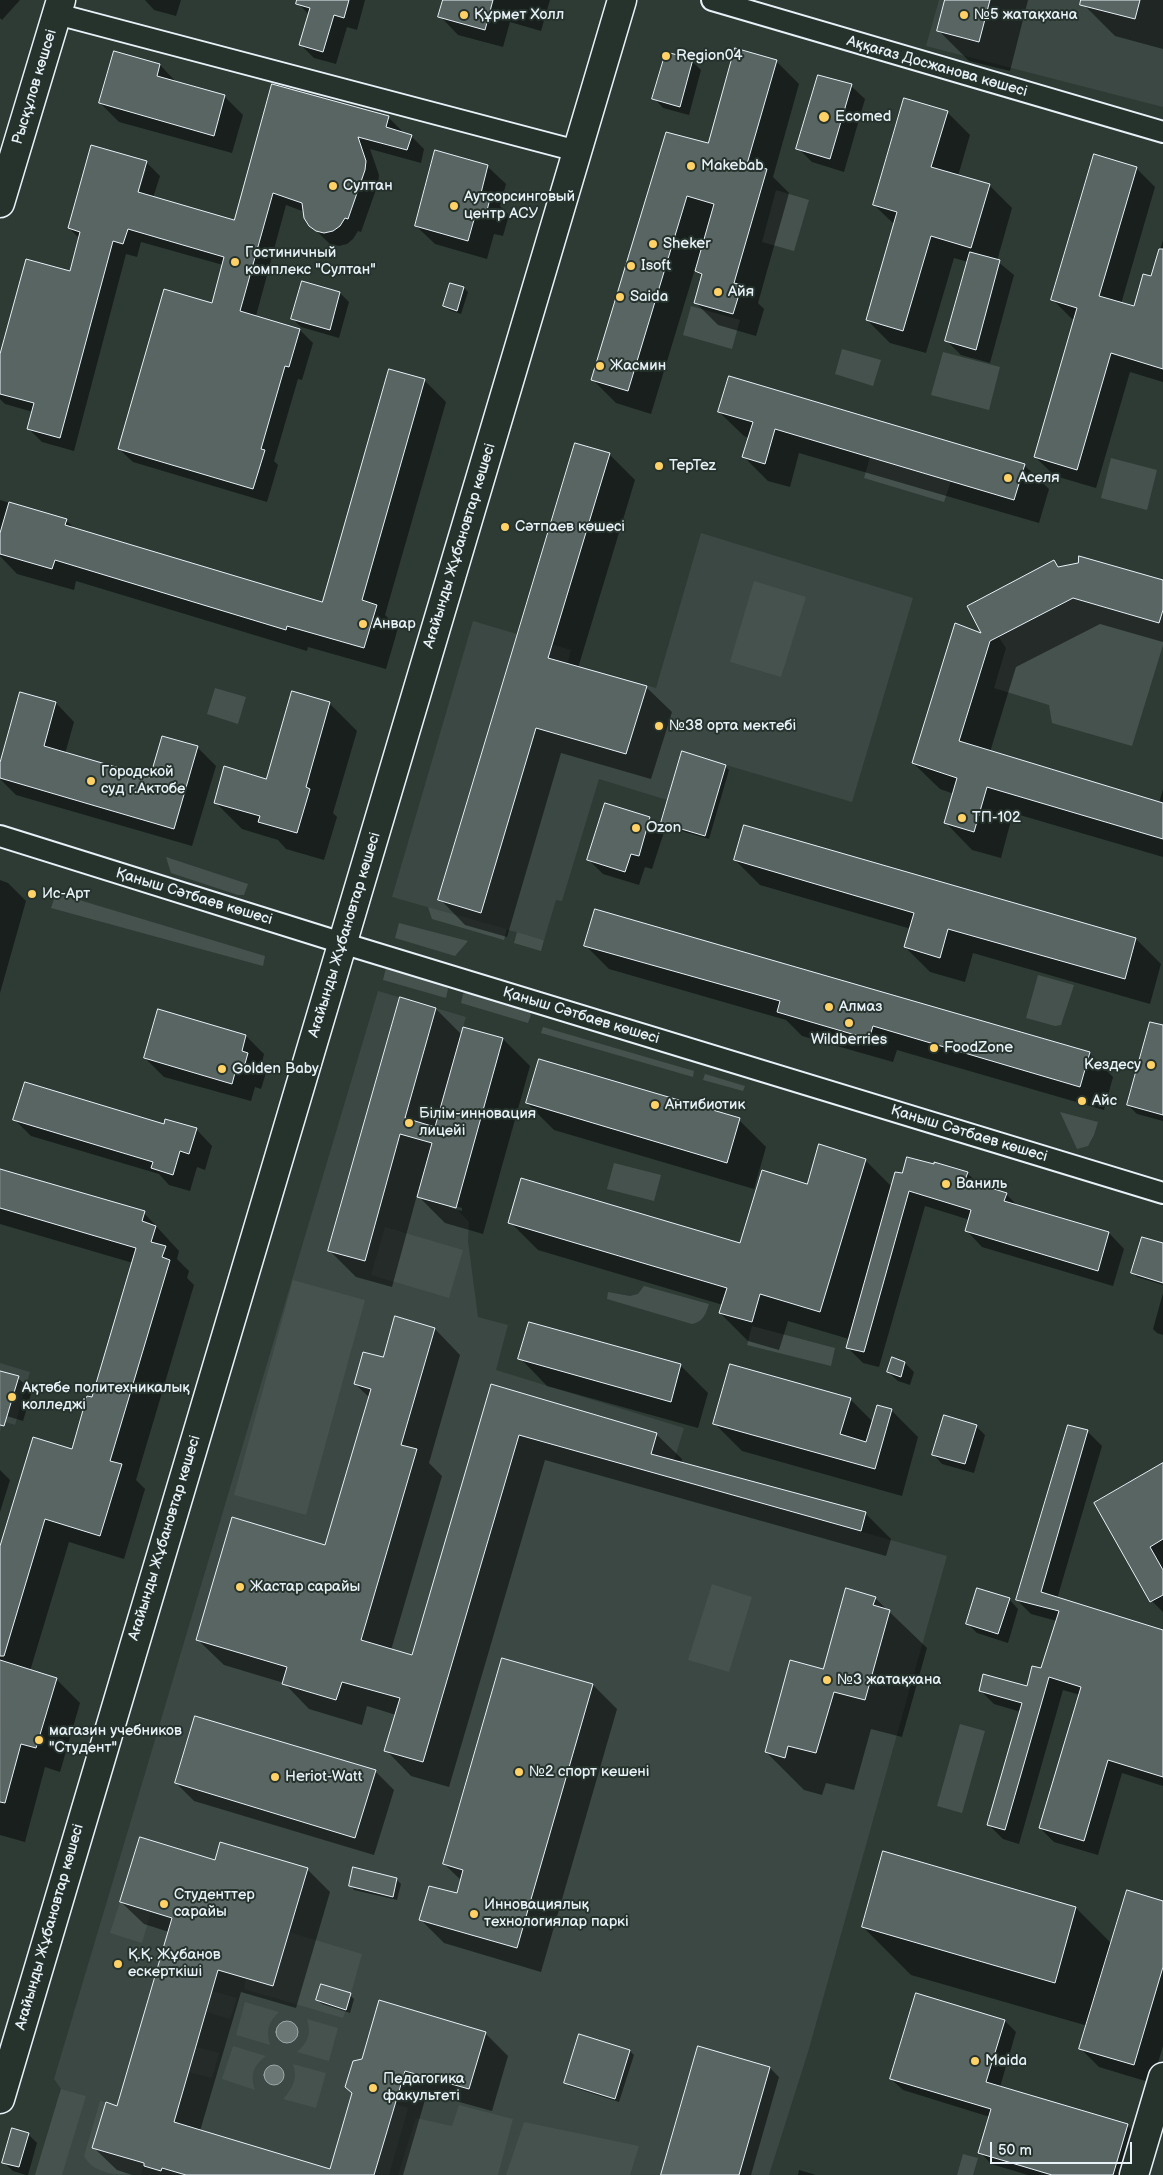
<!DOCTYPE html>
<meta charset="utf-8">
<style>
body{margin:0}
#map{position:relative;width:1163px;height:2175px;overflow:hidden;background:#2e3b35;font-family:"Balsamiq Sans",sans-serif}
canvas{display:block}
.scale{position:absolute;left:990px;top:2142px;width:142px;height:22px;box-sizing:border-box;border:2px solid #e8f1f8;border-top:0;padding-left:6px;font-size:15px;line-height:18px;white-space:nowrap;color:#e8f1f8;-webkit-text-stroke:4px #26332d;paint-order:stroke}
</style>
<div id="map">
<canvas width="1163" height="2175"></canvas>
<div class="scale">50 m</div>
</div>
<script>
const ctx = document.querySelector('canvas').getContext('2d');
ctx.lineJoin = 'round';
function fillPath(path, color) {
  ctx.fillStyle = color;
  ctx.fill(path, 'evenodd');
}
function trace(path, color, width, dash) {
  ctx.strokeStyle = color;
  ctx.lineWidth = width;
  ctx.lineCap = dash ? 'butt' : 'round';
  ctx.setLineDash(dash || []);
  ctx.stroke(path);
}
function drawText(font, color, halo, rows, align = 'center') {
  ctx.font = font + ' "Balsamiq Sans",sans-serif';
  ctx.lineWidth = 4;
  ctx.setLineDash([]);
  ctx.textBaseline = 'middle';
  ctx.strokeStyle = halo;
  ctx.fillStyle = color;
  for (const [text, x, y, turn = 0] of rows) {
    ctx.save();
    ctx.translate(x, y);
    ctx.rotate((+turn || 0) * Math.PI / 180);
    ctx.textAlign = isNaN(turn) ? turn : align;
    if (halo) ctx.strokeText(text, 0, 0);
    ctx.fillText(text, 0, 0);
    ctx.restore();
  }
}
fillPath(new Path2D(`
 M939,0H1163V107L926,46Z
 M701,533L913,598L852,802L726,765L705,836L661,823L667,800L599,779L562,901L556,900L544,940L392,897L473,621L571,650L568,663L656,688Z
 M378,991L466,1017L463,1027L503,1038L456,1208L469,1222L468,1241L478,1317L508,1325L496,1370L684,1428L669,1477L947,1556L808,2052L769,2175H35L61,2089L54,2079Z
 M0,1363L30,1372L15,1425L3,1421L0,1432Z`), '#3b4843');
fillPath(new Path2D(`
 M776,190L809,200L794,251L762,242Z
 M691,306L740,320L732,349L683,335Z
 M842,349L881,360L873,386L835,374Z
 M943,352L1000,367L989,410L931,395Z
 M870,457L951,481L944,502L864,478Z
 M1111,458L1157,470L1147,510L1101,498Z
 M754,581L806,597L781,677L730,662Z
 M1073,598L1159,623L1161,617H1163V645L1132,746L1052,723L1049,705L994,688L1006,648L998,636Z
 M215,688L246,697L238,724L207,714Z
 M166,857L248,884L244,895H238L171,873Z
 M56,893L265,956L263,966L51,908Z
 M428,907L507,929L504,940L432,919Z
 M399,923L468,941L455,956L395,938Z
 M517,932L544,940L541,951L514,943Z
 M386,968L445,985L448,989L446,998L383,980Z
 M1038,975L1074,985L1061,1025L1055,1026L1026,1018Z
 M470,991L527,1008L531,1015L528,1023L461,1003L463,994Z
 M543,1027L694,1071L693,1077L541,1033Z
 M705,1074L745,1086L743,1091L703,1080Z
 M1060,1112L1098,1122L1094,1135L1088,1146L1077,1149Z
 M614,1163L661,1175L654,1201L607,1189Z
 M385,1227L463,1250L449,1298L371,1275Z
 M293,1280L365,1300L306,1515L234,1495Z
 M644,1286L709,1304C705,1315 704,1321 692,1324L607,1299L608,1292L630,1296L638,1294Z
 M752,1326L835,1348L831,1366L747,1345Z
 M712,1584L752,1597L729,1672L688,1660Z
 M960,1724L985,1731L962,1813L937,1806Z
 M120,1902L151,1912L142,1943L110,1933Z
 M289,1932L362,1954L351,1993L321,1985L316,2000L346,2010L343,2018L244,1989L246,1979L273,1986Z
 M212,1991L237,1998L230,2019L206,2012Z
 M245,2002L279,2012C268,2022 266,2030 270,2045L236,2035Z
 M307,2019L338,2028L329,2061L297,2052C309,2042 311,2033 307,2019Z
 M233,2046L266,2056C253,2066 250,2075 255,2090L222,2079Z
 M196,2047L219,2053L212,2078L189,2072Z
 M293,2064L326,2073L316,2108L283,2099C293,2088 298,2078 293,2064Z
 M61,2089L86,2096L62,2175H35Z
 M100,2101L106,2102L92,2148L144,2163L141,2175C118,2175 94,2175 84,2156Z
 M395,2104L408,2108L389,2175H374Z
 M459,2105L513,2119L498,2175H398L416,2118L452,2126Z
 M524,2122L639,2146L630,2175H506Z
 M963,2154L978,2158L973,2175H957Z`), '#45524e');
const water = new Path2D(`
 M276 2032a11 11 0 1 1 22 0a11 11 0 1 1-22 0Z
 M264 2075a10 10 0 1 1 20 0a10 10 0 1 1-20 0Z`);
fillPath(water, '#6b7775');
trace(water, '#9da8a9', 1);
fillPath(new Path2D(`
 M0,0H20L2,20L0,18Z
 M145,0H181L176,16L154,10Z
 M300,0H365L357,30L347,27L336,64L314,58L301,45L309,15L299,4Z
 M444,0H550L541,31L510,22L503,47L458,35L440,16Z
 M946,0H1028L1010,71L969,61L938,30Z
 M1086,0H1163V49L1115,36L1085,6Z
 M692,61L701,70L689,115L663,108L654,98Z
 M776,61L799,84L773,177L789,193L758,303L764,309L756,336L718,325L695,302L702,277L695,269L651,414L616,403L593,380L709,145Z
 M160,65L178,84L224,96L243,115L232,153L119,122L100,103Z
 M273,85L388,117L402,131L401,133L411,136L424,149L421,163L370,149L379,175L378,184L361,232L358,231L353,239L347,244L339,246L330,244L310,225L305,212L286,205L256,316L300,330L313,343L302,380L298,379L274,461L278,465L267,502L133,462L119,449L212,304L223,265L141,242L137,257L126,254L74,451L42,442L29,429L33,412L5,404L0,399V359L71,272L80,239L69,228L146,162L160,176L153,198L235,221ZM143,169H146L137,198H135Z
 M851,86L865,99L844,172L812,162L798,148Z
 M947,112L970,135L958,176L989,185L1012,208L997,261L1014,275L990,363L961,355L947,341L968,262L954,258L926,353L890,343L867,320L895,225L874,205Z
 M487,166L506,184L500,206L509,215L503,236L494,234L487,259L435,244L416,226Z
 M1136,168L1155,187L1121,304L1134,308L1152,278L1163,240V382L1130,372L1096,488L1055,476L1035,457L1075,320L1072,319L1052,299Z
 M464,288L468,292L461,314L449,310L444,306Z
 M340,293L349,302L339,338L301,327L292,318Z
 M424,380L446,402L385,615L398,628L386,669L308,647L307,651L76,581L74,590L17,574L0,556L2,532H0V500L66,520L75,529L323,603Z
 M719,412L1024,465L1049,489L1039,523L799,453L790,487L768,481L744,457L749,438L744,436Z
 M576,444L610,455L635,480L578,668L646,687L672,712L651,779L561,753L507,937L465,925L440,899Z
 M1054,562L1060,568L1163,582V642L1100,624L1016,667L990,752L1159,803L1163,789V857L1013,813L1001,858L972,850L946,823L954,794L940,789L913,763L983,635Z
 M21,693L56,703L74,722L65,754L151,779L197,747L216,766L192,846L16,795L0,779V767Z
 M293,693L330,704L357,731L333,813L337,817L324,860L286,849L278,840L242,829L215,802L267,780Z
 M725,766L729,770L709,839L667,827L663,822Z
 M650,818L664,832L652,869L645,867L639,885L603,874L589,860Z
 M745,826L1136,939L1161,964L1150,1004L973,953L965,982L930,972L905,947L911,929L760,885L735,860Z
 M0,880L8,883L26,901L0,993Z
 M585,945L1089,1053L1113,1077L1104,1110L897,1050L893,1062L802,1036L786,1020L609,969Z
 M401,999L436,1009L462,1035L464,1028L503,1039L530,1066L483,1234L445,1223L417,1195L392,1287L356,1277L329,1250ZM449,1204L462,1208V1211L449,1207Z
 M1163,1027V1121L1137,1114L1128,1105Z
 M246,1036L264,1054L261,1067L266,1073L261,1089L255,1087L251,1101L164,1077L145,1058Z
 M527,1103L739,1120L766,1147L754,1189L554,1130Z
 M15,1120L165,1125L196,1129L212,1146L205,1170L197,1167L190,1191L169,1185L159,1174L31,1136Z
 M865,1160L892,1187L967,1173L981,1186L1006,1194L1018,1206L1109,1233L1124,1249L1113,1286L982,1247L967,1231L970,1220L925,1206L879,1367L863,1363L847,1347L849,1339L788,1321L779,1350L748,1341L720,1313L723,1305L538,1250L510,1222L741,1245L808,1186Z
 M0,1170L144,1213L179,1251L177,1259L189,1271L187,1278L194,1285L136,1480L145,1489L124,1559L69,1542L30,1671L56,1679L80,1703L60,1772L45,1767L25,1842L0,1835V1550L72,1450L93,1399L133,1263L0,1224Z
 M1163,1244V1285L1137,1277L1133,1273Z
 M1163,1293V1335L1157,1333L1153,1329Z
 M530,1323L681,1366L708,1393L698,1428L547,1386L520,1358Z
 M435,1329L460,1355L429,1463L442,1476L391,1650L413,1656L492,1385L656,1434L682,1459L681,1464L865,1513L891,1539L886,1556L545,1460L449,1787L411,1776L386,1750L396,1715L367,1706L362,1725L309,1709L284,1683L224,1665L198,1640L326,1546L370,1398L355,1384L383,1359Z
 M905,1363L914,1372L910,1385L898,1381L888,1372Z
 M0,1372L18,1378L32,1391L23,1421L0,1414Z
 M850,1399L873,1422L891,1410L918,1437L902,1496L742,1451L715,1424Z
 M976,1426L985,1435L974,1473L942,1464L933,1454Z
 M1069,1426L1088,1432L1102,1446L1057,1599L1163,1632V1786L1122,1773L1098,1855L1054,1842L1040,1828L1080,1695L1063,1690L1019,1844L1003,1839L989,1825L1021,1712L994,1704L980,1690L1028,1687L1042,1670L1057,1621L1031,1614L1017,1600Z
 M1163,1464V1612L1152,1601L1095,1503Z
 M0,1470L10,1480L0,1512Z
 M875,1598L927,1648L902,1737L871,1729L854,1790L826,1783L822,1795L804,1790L766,1752Z
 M1009,1599L1018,1609L1008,1643L977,1633L967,1623Z
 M593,1685L617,1709L541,1972L444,1943L420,1919L458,1895L462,1881L444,1864Z
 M375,1771L394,1790L374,1855L194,1801L176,1783Z
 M216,1862L307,1869L330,1892L296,2008L241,1992L200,2131L331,2170L363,2060L485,2033L508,2056L492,2111L427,2093L403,2175H132L117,2170L94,2148L118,2107L169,1932L144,1924L121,1902Z
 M396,1879L401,1884L397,1900L354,1890L350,1885Z
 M1163,1903V2046L1152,2083L1099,2067L1081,2049L1088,2026L911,1975L863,1927L1076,1908L1112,1944Z
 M350,1995L354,1999L350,2013L322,2004L317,2000Z
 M1005,2021L1016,2032L1000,2087L1128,2126L1139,2137L1128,2175H1028L991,2164L980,2152L990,2117L903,2090L891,2079Z
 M699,2047L770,2068L779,2077L751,2175H662Z
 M630,2051L634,2055L619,2102L569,2086L565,2082Z
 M28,2134L37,2143L28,2175H26L13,2171L3,2162Z
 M799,2170L816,2175H798Z`), '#0007');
const building = new Path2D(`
 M297,0H349L344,18L334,15L323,52L299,45L310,8L296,4Z
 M443,0H493L485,30L438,17Z
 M945,0H990L979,42L937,31Z
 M1081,0H1140L1135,19L1080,5Z
 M735,48L777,60L747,164L767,169L734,283L742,285L733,314L694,303L702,274L695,271L714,204L687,196L628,391L591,380L666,132L708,143Z
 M114,51L160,64L157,76L225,95L214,136L99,103Z
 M666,52L693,59L680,107L652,99Z
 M818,75L852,84L830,159L796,149Z
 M272,84L389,116L386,127L412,135L407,150L358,137L366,161L365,170L348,219L345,218L340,226L333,231L324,233L316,231L309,226L304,218L302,203L273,193L240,311L300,329L289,367L285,366L261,449L265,450L253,489L118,449L164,289L212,303L224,257L128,229L123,244L113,241L60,438L27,429L34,403L0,394V354L26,259L70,271L80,232L68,228L91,145L147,161L138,192L234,220Z
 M904,98L948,111L931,167L990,184L971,248L931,236L903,331L866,320L897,212L873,205Z
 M435,150L488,165L481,193L491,195L485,218L475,216L468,241L415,226Z
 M1094,154L1137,167L1099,296L1134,306L1143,274L1151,276L1159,249H1163V369L1111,353L1077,470L1034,457L1077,308L1051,300Z
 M970,252L1000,260L976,350L945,341Z
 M302,281L340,292L330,330L291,319Z
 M450,283L464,287L457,311L443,306Z
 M389,369L425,379L362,600L377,605L364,648L287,626L286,630L55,560L52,569L0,554V533L9,502L67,519L65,525L322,602Z
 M729,376L1025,464L1014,500L775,429L765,464L742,457L753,422L718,412Z
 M575,443L610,453L548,658L647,686L626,754L536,728L481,913L438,900Z
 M1079,556L1163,580V610L1159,623L1073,598L990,641L959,741L1163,803V839L987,787L974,832L944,823L957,778L912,763L955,623L981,633L967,606L1054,560L1058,567L1078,563Z
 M292,691L330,702L306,787L310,789L297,833L258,822L260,816L214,803L224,766L266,779Z
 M20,692L56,702L44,746L150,777L162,736L198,746L174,829L0,778V763Z
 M682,751L726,765L705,836L661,823Z
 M605,803L650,817L639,856L631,854L625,872L587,860Z
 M744,825L1136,938L1125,979L948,929L940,958L904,947L914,913L734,860Z
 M595,909L1090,1052L1080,1087L873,1026L869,1039L777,1012L780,1001L584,946Z
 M400,997L436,1008L405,1118L435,1127L463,1027L503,1038L456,1208L417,1197L432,1143L400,1134L365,1261L328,1251Z
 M158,1009L246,1035L242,1051L248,1053L243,1071L236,1069L232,1084L144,1058Z
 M1150,1022L1163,1025V1115L1127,1105Z
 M539,1059L740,1118L727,1163L526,1103Z
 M25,1082L164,1124L165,1119L197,1128L189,1154L180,1151L173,1175L151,1168L153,1162L13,1120Z
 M819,1144L866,1159L820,1312L760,1294L752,1322L719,1313L727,1288L508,1223L521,1178L740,1243L762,1170L807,1184Z
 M907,1157L934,1164V1162L968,1172L965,1180L1007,1193L1004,1201L1109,1232L1098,1271L965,1231L971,1210L909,1191L864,1352L846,1348L895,1172L902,1173Z
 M0,1169L145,1211L142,1221L156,1226L151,1242L166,1246L162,1257L170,1260L110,1461L122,1464L100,1536L45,1519L4,1656H0V1546L33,1437L72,1449L87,1396L92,1397L136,1248L0,1208Z
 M1142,1237L1163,1243V1283L1131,1273Z
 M395,1316L435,1328L401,1445L417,1449L361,1640L412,1655L491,1384L657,1433L651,1454L866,1512L861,1531L519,1435L423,1762L384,1751L400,1698L342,1682L336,1700L282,1684L287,1667L196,1640L232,1517L325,1545L371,1389L354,1384L363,1352L383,1357Z
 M529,1322L681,1364L671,1402L518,1359Z
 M892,1357L905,1362L901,1377L887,1372Z
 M730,1364L851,1398L840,1434L866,1442L877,1405L892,1409L875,1469L713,1424Z
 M0,1371L19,1376L4,1426L0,1425Z
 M944,1415L977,1425L965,1464L932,1455Z
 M1068,1425L1088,1430L1041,1592L1163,1630V1777L1108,1760L1084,1841L1039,1828L1081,1687L1049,1677L1005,1830L987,1825L1022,1703L979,1691L983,1674L1027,1686L1032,1666L1041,1668L1059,1611L1016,1600Z
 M1163,1463V1539L1150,1547L1163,1570V1595L1150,1602L1094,1503Z
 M846,1588L876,1597L873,1605L890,1610L865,1700L834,1692L816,1753L788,1746L785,1758L765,1752L790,1660L823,1669Z
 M977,1588L1010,1598L998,1634L966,1624Z
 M502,1658L593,1684L517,1948L419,1920L429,1886L457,1893L463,1870L443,1864Z
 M0,1660L57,1678L36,1748L21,1744L5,1803L0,1802Z
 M195,1716L376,1770L355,1838L175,1783Z
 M140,1837L215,1860L220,1842L308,1868L273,1986L218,1970L174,2122L330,2169L352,2093L345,2087L353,2061L362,2059L379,2000L486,2032L469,2089L405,2071L374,2175H186L162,2168L161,2171L144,2166V2163L92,2148L106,2102L117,2106L172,1918L120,1902Z
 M883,1851L1076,1907L1055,1983L862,1927Z
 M353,1867L397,1878L393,1897L349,1886Z
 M1127,1890L1163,1901V1967L1134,2065L1079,2049Z
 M321,1984L351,1993L346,2010L316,2000Z
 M916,1993L1005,2020L986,2082L1128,2124L1113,2175H1052L978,2153L991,2109L890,2079Z
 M579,2034L630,2050L615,2099L564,2083Z
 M698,2046L770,2067L739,2175H661Z
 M12,2128L29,2133L19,2167L2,2163Z`);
fillPath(building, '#596563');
trace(building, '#e8f1f8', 1);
const street = new Path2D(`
 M712,0L1163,132
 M57,14L577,151
 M0,836L342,943L1163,1193`);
const secondary = new Path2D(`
 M0,203L61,0
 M0,2099L622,0
 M1134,2175L1163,2077`);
trace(street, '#e8f1f8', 24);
trace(secondary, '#e8f1f8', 31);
trace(street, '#26332d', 20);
trace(secondary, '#26332d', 28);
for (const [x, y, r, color] of [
 [464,15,5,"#ffd166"],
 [964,15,5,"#ffd166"],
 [666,56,5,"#ffd166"],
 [824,117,6,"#ffd166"],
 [691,166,5,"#ffd166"],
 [333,186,5,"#ffd166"],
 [454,206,5,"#ffd166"],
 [653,244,5,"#ffd166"],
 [235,262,5,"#ffd166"],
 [631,266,5,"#ffd166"],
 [718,292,5,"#ffd166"],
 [620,297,5,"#ffd166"],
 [600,366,5,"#ffd166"],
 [659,466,5,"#ffd166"],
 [1008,478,5,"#ffd166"],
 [505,527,5,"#ffd166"],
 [363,624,5,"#ffd166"],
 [659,726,5,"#ffd166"],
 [91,781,5,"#ffd166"],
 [962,818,5,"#ffd166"],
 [636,828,5,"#ffd166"],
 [32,894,5,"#ffd166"],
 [829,1007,5,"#ffd166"],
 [849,1023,5,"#ffd166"],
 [934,1048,5,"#ffd166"],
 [1151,1065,5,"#ffd166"],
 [222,1069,5,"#ffd166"],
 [1082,1101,5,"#ffd166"],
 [655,1105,5,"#ffd166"],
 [409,1123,5,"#ffd166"],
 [946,1184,5,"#ffd166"],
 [12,1397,5,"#ffd166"],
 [240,1587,5,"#ffd166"],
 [827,1680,5,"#ffd166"],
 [39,1740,5,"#ffd166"],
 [519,1772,5,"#ffd166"],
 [275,1777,5,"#ffd166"],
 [164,1904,5,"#ffd166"],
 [474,1914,5,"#ffd166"],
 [118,1964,5,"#ffd166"],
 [975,2061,5,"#ffd166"],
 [373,2088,5,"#ffd166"]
]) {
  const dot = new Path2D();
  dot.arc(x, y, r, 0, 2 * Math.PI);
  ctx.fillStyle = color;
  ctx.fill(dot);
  trace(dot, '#26332d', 2);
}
drawText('15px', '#e8f1f8', '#26332d', [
 ["Құрмет Холл",474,15],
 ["№5 жатақхана",974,15],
 ["Region04",676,56],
 ["Ecomed",835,117],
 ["Makebab",701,166],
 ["Султан",343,186],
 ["Аутсорсинговый",464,197],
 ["центр АСУ",464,214],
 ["Sheker",663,244],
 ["Гостиничный",245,253],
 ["комплекс \"Султан\"",245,270],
 ["Isoft",641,266],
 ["Айя",728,292],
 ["Saida",630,297],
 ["Жасмин",610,366],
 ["TepTez",669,466],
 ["Аселя",1018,478],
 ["Сәтпаев көшесі",515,527],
 ["Анвар",373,624],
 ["№38 орта мектебі",669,726],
 ["Городской",101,772],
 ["суд г.Актобе",101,789],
 ["ТП-102",972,818],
 ["Ozon",646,828],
 ["Ис-Арт",42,894],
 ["Алмаз",839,1007],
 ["Wildberries",849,1040,"center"],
 ["FoodZone",944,1048],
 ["Кездесу",1141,1065,"right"],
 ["Golden Baby",232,1069],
 ["Айс",1092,1101],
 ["Антибиотик",665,1105],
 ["Білім-инновация",419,1114],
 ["лицейі",419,1131],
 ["Ваниль",956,1184],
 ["Ақтөбе политехникалық",22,1388],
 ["колледжі",22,1405],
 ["Жастар сарайы",250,1587],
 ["№3 жатақхана",837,1680],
 ["магазин учебников",49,1731],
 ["\"Студент\"",49,1748],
 ["№2 спорт кешені",529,1772],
 ["Heriot-Watt",285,1777],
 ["Студенттер",174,1895],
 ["сарайы",174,1912],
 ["Инновациялық",484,1905],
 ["технологиялар паркі",484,1922],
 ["Қ.Қ. Жұбанов",128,1955],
 ["ескерткіші",128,1972],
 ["Maida",985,2061],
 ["Педагогика",383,2079],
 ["факультеті",383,2096]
], 'left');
drawText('15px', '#e8f1f8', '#26332d', [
 ["Аққағаз Досжанова көшесі",937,67,16],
 ["Рысқұлов көшсеі",35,87,-73],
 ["Ағайынды Жұбановтар көшесі",460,546,-73],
 ["Қаныш Сәтбаев көшесі",194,897,17],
 ["Ағайынды Жұбановтар көшесі",345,935,-73],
 ["Қаныш Сәтбаев көшесі",581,1016,17],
 ["Қаныш Сәтбаев көшесі",969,1134,17],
 ["Ағайынды Жұбановтар көшесі",165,1538,-73],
 ["Ағайынды Жұбановтар көшесі",50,1927,-74]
]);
</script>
